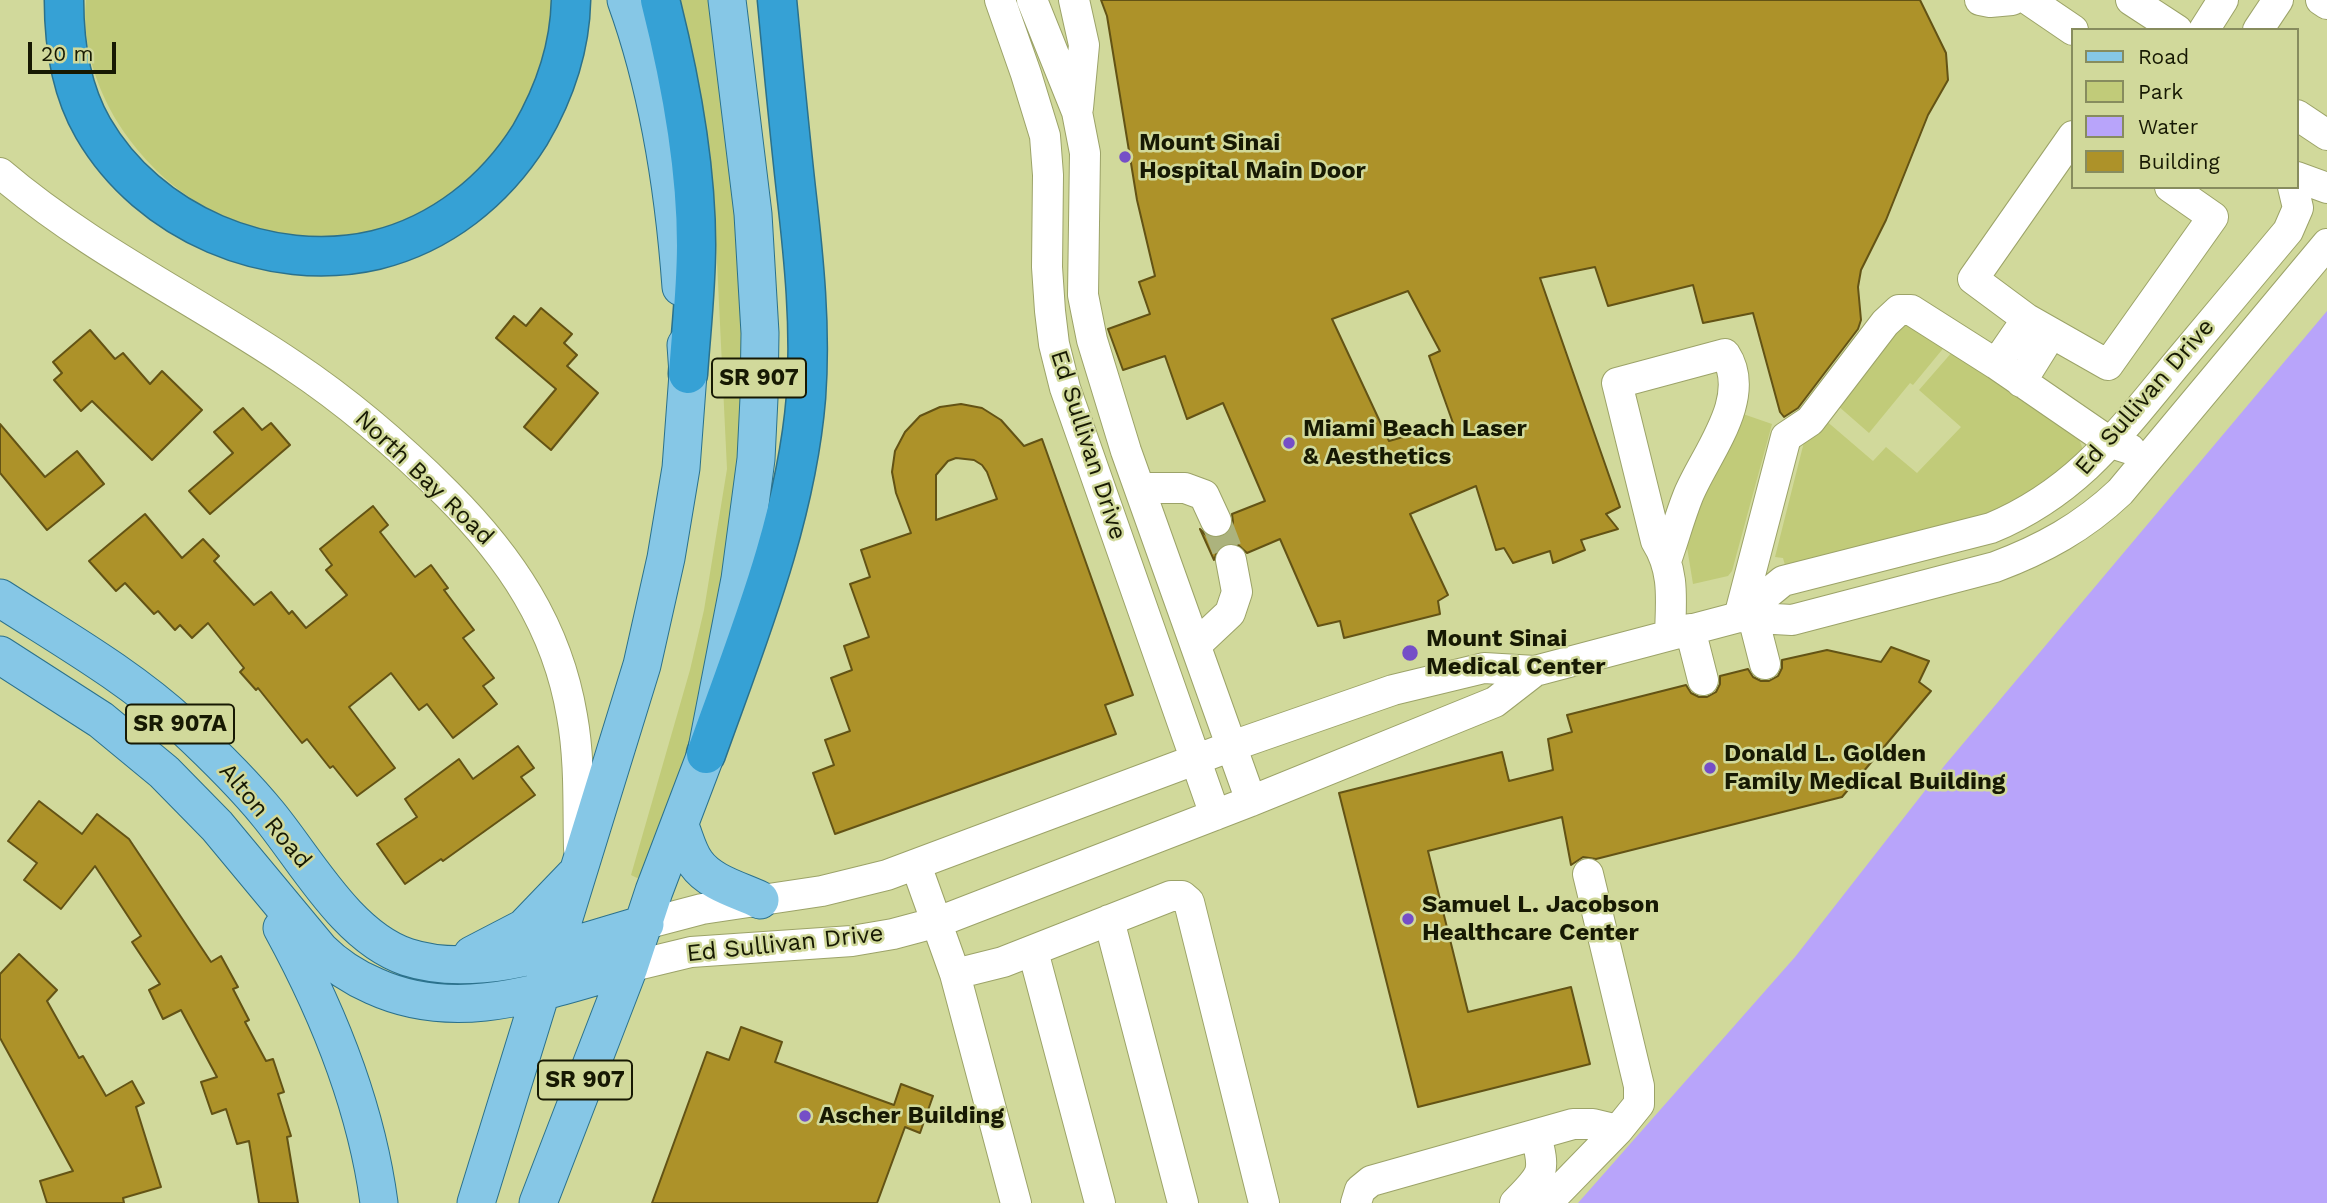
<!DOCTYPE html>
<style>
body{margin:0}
#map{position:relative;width:2327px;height:1203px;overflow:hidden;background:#d1d99b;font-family:"Work Sans",sans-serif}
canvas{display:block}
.legend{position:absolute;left:2071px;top:28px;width:228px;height:161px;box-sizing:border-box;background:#d1d99b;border:2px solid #878c5e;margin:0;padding:9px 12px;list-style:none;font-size:21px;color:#171903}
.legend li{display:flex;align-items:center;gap:14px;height:35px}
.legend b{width:35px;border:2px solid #878c5e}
.scale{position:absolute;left:28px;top:42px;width:88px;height:32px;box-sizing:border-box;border:4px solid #171903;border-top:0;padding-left:9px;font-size:21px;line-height:24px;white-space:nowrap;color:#171903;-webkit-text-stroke:5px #d1d99b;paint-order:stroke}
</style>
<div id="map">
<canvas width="2327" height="1203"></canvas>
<ul class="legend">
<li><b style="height:9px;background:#86c7e6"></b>Road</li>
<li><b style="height:19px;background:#c1cb79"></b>Park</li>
<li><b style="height:19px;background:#b8a4fa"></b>Water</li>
<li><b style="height:19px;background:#ad9229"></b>Building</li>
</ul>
<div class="scale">20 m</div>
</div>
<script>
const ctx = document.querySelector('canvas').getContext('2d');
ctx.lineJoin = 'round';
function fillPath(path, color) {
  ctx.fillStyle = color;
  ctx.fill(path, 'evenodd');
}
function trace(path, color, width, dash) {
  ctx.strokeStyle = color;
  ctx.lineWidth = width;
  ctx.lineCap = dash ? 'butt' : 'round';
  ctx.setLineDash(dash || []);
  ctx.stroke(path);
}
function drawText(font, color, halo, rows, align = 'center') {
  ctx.font = font + ' "Work Sans",sans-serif';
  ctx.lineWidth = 5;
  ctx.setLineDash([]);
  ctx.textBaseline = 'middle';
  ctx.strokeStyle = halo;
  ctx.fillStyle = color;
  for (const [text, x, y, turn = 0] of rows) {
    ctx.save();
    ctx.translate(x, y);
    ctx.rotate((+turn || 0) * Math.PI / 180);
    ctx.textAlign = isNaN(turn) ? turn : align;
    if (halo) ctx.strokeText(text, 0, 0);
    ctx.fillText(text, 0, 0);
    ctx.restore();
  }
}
fillPath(new Path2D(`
 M86,0H554C551,21 551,48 543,68C538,82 529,97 522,111C518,120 514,131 508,139C496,154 472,182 458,193C445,203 430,209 416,216C311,263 196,230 129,139C100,100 81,49 86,0Z
 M673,0H721L751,427L697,722L642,877L637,878L631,875L690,670L704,610L727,469L716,241L695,97Z
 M1910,324L1946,345L1913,385L1910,383L1869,433L1837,405L1900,325Z
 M1953,351L2078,436L2083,450L2081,460L2014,508L1786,569L1783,558L1775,557L1804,442L1824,419L1873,461L1886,447L1917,473L1961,427L1919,390Z
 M1743,414L1772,424L1732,571L1728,576L1693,584L1684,529Z`), '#c1cb79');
fillPath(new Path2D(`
 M2327,311V1203H1578L1795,957L1945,765Z`), '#b8a4fa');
const building = new Path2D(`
 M1101,0H1920L1946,53L1948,80L1928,115L1886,220L1861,270L1858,287L1861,320L1858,329L1798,408L1784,417L1780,412L1753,313L1703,323L1693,285L1608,306L1595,267L1540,278L1620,507L1606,514L1618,529L1581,540L1585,550L1553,563L1550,551L1513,563L1504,548L1496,550L1476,486L1410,514L1448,595L1438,601L1440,614L1344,638L1340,621L1318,626L1280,539L1247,553L1237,544L1227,543L1219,547L1214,560L1200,529L1207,536L1214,538L1223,537L1231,530L1233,522L1232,514L1265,501L1223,403L1187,419L1165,356L1123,370L1108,329L1150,314L1139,282L1155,276L1137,200L1107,16ZM1408,291L1440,351L1429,356L1453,423L1389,441L1332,319Z
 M541,308L572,334L564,343L577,355L567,366L598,393L551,450L524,427L556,389L496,338L514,316L526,326Z
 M90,330L115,359L123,353L150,384L162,371L202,410L152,460L92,401L81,411L54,380L62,373L53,362Z
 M961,404L982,408L1001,420L1024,446L1042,439L1133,695L1105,705L1116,734L835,834L813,773L834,765L825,740L850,731L831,678L852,670L844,646L869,637L850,584L870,577L861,550L911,533L896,493L892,472L895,451L905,432L920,416L940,407ZM956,458L974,460L982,465L987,472L997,499L936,520V475L948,461Z
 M243,408L262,430L271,423L290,445L210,514L189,491L233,453L214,432Z
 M0,424L45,477L77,451L104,484L47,530L0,473Z
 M373,506L388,525L380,532L415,577L431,565L448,588L444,590L474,630L463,638L494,678L483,686L497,704L453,738L427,704L419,710L391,673L349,707L395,768L357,796L333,766L330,768L307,739L302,743L258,688L256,690L240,672L244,668L208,623L192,638L180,625L175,630L158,611L154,614L125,583L116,591L89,561L145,514L182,558L203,539L219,556L214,561L254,605L271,592L289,614L292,611L306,628L347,595L326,570L332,565L320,549Z
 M1891,647L1929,661L1919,682L1931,691L1842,797L1596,859L1583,857L1571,865L1562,817L1428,851L1468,1012L1571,987L1590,1064L1418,1107L1339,793L1502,752L1509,781L1553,770L1548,739L1572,732L1567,715L1686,685L1691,693L1699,697H1707L1716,692L1720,684V676L1748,669L1753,677L1761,681H1769L1778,676L1782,668V660L1827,650L1881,662Z
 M518,746L534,768L521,777L535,795L443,861L441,859L405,884L377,844L417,817L405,799L459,759L473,779Z
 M39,801L82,834L97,814L129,839L211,962L221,956L238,987L233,989L249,1020L245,1022L266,1061L273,1059L284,1092L278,1094L291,1136L287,1137L298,1203H259L249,1141L237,1144L226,1109L212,1114L201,1082L217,1077L181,1010L163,1019L149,990L160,984L132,942L141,936L95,866L61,909L24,880L37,863L8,841Z
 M19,954L57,990L47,1001L79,1058L83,1056L106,1096L132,1081L144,1103L136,1107L161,1187L123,1198L124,1203H47L40,1181L73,1171L0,1038V974Z
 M741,1027L782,1042L775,1062L894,1105L901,1084L933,1096L920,1133L905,1127L877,1203H652L707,1052L729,1060Z`);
fillPath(building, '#ad9229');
trace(building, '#635315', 2);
trace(new Path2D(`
 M1216,521L1231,560`), '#acb37d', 30, [30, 15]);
const minor = new Path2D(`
 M1000,0L1026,74L1045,136L1048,175L1047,267L1050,311L1054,344L1065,388L1215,815
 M1032,0L1077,112L1085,153L1083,295L1092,340L1126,451L1251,801
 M1074,0L1084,45L1078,108
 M1980,0L1990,2L2012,0
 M2029,0L2073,30
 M2131,0L2177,30
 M2321,0L2327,4
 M2204,30L2223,0
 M2258,30L2278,0
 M2297,115L2327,135
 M2073,136L1973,279L2027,319L2108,365L2213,217L2170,187
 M0,173C89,249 196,300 292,365C349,403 399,446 447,494C510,557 557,626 572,716C580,760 578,805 579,849
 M2297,177L2327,188
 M1996,364L2027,319
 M2021,382L2051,334
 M1140,488H1185L1204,495L1216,521
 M1667,558C1674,538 1680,516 1688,496C1704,456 1754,398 1725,354L1617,383L1656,541C1675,571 1671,600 1670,635
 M1739,617L1783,581L1991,528C2075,493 2118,435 2174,367C2212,322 2250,276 2288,231L2298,208L2293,187
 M1739,617L1786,437L1810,421L1885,323L1899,310H1911L1996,364L2111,443L2130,449
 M1753,617L1765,664
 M1690,629L1703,680
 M1197,644L1230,613L1237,592L1231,560
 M916,865L955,974L1016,1203
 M1109,920L1183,1203
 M645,924L702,909L822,891L887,875L1232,746L1393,690L1484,668L1535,671L1739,617L1792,620L1995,567C2043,549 2083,527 2120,492L2327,244
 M1033,951L1100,1203
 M629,967L691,952L852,941L893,934L938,922L1251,801L1495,702L1535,671
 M955,974L1003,962L1171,896H1182L1189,902L1264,1203
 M1356,1203L1360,1190L1371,1181L1573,1124H1593L1618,1130
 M1515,1203C1543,1174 1546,1174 1536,1135
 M1547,1203L1618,1130L1639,1104V1086L1588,874`);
const major = new Path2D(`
 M626,0C659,91 674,191 681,287
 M0,598C62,638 129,676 183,726C213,754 242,782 268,814C306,860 347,937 407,957C480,981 574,944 645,924
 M0,655L101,720L164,772L217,826L320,950C336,966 353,977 374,986C459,1025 545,990 629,967
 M680,826C685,838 688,852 696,863C710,883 739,890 760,900
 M282,928C329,1014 366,1105 379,1203
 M472,955L524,928L574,876
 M476,1203L642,665L666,558L681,468L688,374L686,345
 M538,1203L629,967L654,891L706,754L740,579L756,459L759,398L760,333L753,214L727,0`);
const highway = new Path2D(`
 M64,0C64,43 71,90 93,128C148,223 269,275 376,250C441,234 495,191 530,135C554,94 570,48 571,0
 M660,0C680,79 696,163 696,245C696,288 691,331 688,374
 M706,754C747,639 796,520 806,397C811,328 804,259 796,190C789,127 783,64 777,0`);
trace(minor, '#9ca368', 32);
trace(major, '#2b718c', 39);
trace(highway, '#2b718c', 41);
trace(minor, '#fff', 30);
trace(major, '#86c7e6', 37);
trace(highway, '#36a1d5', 38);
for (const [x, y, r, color] of [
 [1125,157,7,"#754ec7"],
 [1289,443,7,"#754ec7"],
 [1410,653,9,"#754ec7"],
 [1710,768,7,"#754ec7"],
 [1408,919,7,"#754ec7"],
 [805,1116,7,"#754ec7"]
]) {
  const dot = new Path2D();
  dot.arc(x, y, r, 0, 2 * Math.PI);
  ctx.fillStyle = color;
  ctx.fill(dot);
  trace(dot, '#d1d99b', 2.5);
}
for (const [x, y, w] of [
 [759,378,94],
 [180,724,108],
 [585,1080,94]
]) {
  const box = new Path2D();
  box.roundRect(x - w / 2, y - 19.5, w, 39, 5);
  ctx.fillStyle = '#d1d99b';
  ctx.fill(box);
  trace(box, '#171903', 2);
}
drawText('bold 23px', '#171903', null, [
 ["SR 907",759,378],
 ["SR 907A",180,724],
 ["SR 907",585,1080]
]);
drawText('bold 24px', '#171903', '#d1d99b', [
 ["Mount Sinai",1139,143],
 ["Hospital Main Door",1139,171],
 ["Miami Beach Laser",1303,429],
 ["& Aesthetics",1303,457],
 ["Mount Sinai",1426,639],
 ["Medical Center",1426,667],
 ["Donald L. Golden",1724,754],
 ["Family Medical Building",1724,782],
 ["Samuel L. Jacobson",1422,905],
 ["Healthcare Center",1422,933],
 ["Ascher Building",819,1116]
], 'left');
drawText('24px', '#171903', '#d1d99b', [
 ["Ed Sullivan Drive",2145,397,-49],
 ["Ed Sullivan Drive",1088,445,72],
 ["North Bay Road",424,478,44],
 ["Alton Road",265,816,50],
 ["Ed Sullivan Drive",785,944,-6]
]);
</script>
